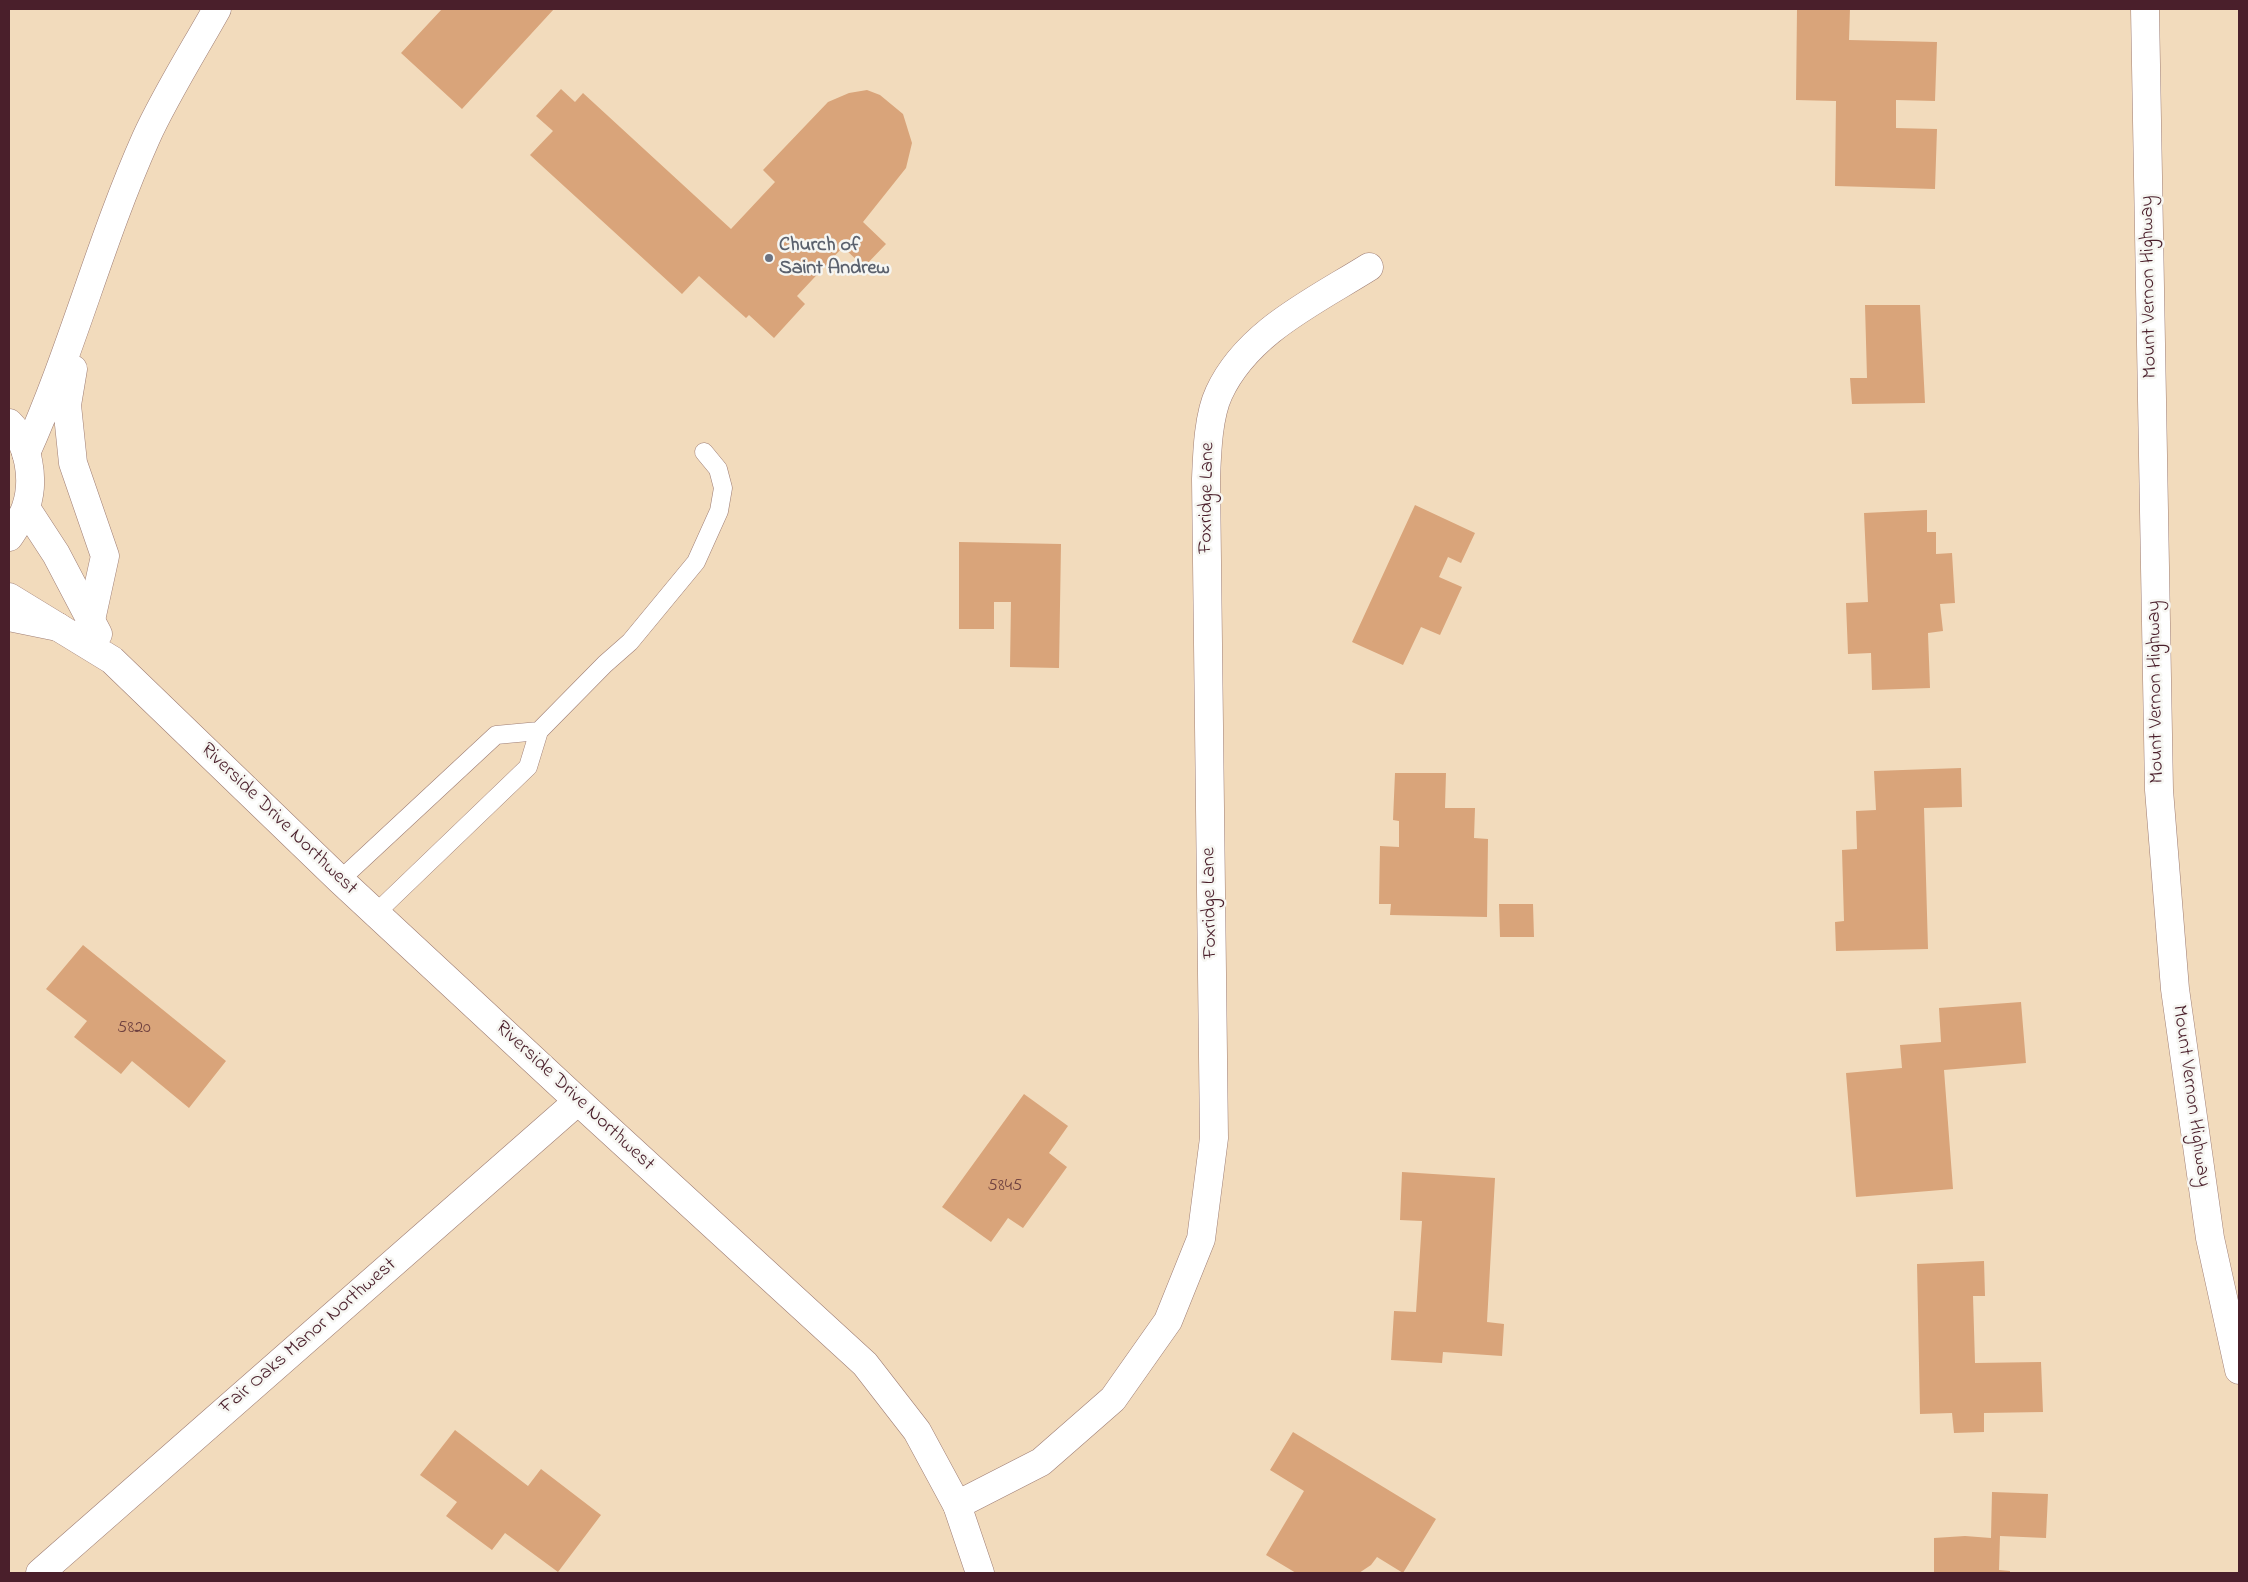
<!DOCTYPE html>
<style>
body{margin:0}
#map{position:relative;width:2248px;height:1582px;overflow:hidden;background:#f2dbbc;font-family:"Indie Flower",sans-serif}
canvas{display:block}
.frame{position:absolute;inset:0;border:10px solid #4a1f2b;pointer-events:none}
</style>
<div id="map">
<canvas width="2248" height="1582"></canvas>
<div class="frame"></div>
</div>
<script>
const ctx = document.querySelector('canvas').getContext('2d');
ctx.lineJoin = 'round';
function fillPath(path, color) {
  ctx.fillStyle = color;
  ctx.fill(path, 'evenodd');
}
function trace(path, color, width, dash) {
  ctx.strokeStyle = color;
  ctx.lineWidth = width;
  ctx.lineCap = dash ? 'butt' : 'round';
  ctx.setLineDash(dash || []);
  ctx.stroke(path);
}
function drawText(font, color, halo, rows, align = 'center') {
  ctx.font = font + ' "Indie Flower",sans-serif';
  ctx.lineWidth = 5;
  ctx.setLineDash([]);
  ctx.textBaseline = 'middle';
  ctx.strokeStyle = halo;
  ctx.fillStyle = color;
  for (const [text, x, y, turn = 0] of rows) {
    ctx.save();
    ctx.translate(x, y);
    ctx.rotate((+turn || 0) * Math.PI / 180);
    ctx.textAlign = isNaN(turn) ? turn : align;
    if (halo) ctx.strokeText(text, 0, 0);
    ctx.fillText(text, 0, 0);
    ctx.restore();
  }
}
fillPath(new Path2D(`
 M442,9H554L462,109L401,53Z
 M1797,9H1850L1849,40L1937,42L1935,101L1896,100V128L1937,129L1935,189L1835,186L1836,101L1796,100Z
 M561,89L575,102L583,93L731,229L775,182L763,170L828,102L849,93L867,90L880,95L903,114L912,143L906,168L863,222L886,244L864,267L843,247L797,296L805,304L774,338L749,315L746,318L699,276L682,294L530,155L553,131L536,116Z
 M1865,305H1920L1925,403L1852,404L1850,378H1867Z
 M1415,505L1475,533L1461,563L1448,557L1439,577L1462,587L1440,635L1421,627L1403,665L1352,642Z
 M1927,510V532H1936V554L1952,553L1955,603L1940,604L1943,631L1928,633L1930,688L1872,690L1871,653L1848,654L1846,603L1868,602L1864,513Z
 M959,542L1061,544L1059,668L1010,667L1011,602H994V629H959Z
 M1961,768L1962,807L1924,808L1928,949L1836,951L1835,922L1844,921L1842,850L1857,849L1856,811L1876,810L1874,771Z
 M1395,773H1446L1445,808H1475L1474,838L1488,839L1487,917L1390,915L1391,904H1379L1380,846L1399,847V821L1393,820Z
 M1499,904H1533L1534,937H1500Z
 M83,945L226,1061L189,1108L132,1061L121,1074L74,1037L87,1021L46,989Z
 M2021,1002L2026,1063L1944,1070L1953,1189L1856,1197L1846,1073L1902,1068L1900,1045L1941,1042L1939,1008Z
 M1024,1094L1068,1126L1049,1153L1067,1167L1023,1228L1008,1218L991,1242L942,1207Z
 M1402,1172L1495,1178L1487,1322L1504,1324L1502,1356L1443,1352L1442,1363L1391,1360L1394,1311L1416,1312L1422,1221L1400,1220Z
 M1984,1261L1985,1296H1973L1975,1363L2041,1362L2043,1412L1984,1413V1432L1954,1433L1952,1413L1920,1414L1917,1264Z
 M455,1430L528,1486L541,1469L601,1515L558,1572L505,1533L492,1550L446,1516L457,1502L420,1475Z
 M1293,1432L1436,1519L1403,1573L1377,1557L1371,1565L1359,1573H1296L1266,1555L1304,1491L1270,1470Z
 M1992,1492L2048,1494L2046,1538L2000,1536L1999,1570L2010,1571V1573H1934V1538L1965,1536L1991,1538Z`), '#d9a47a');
const service = new Path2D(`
 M340,880L496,735L539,731
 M376,913L528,767L539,731L605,664L630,642L696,562L719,511L723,488L718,469L704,452`);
const minor = new Path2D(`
 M957,1505L1041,1462L1113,1399L1168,1321L1201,1239L1214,1138L1206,479C1207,454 1208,416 1219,393C1247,332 1315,301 1369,267
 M40,1573L578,1101`);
const tertiary = new Path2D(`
 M2145,9L2159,790L2175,989L2210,1238L2239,1370
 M9,423C29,443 35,480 26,507C23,517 15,528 9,537
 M26,508L56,554L98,634
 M9,597L112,660L340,880L578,1101L865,1364L917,1431L957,1505L980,1573`);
const motorway = new Path2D(`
 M73,369L67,405L73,463L105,556L91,620
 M26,453C72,351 100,241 146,138C165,96 194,50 217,9
 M9,617L58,627`);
trace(service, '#9e7d74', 19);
trace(minor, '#9e7d74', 29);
trace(tertiary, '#9e7d74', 29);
trace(motorway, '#9e7d74', 29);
trace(service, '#fff', 18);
trace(minor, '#fff', 28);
trace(tertiary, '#fff', 28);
trace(motorway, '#fff', 28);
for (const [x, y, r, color] of [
 [769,258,5,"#6b7280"]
]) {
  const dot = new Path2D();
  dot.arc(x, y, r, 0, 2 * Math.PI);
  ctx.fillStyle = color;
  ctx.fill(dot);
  trace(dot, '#f6f6f2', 2);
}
drawText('18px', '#6e403f', null, [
 ["5820",134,1029],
 ["5845",1005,1187]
]);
drawText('bold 20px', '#5b616d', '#f6f6f2', [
 ["Church of",779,247],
 ["Saint Andrew",779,270]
], 'left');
drawText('20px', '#4a1f2b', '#f6f6f2', [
 ["Mount Vernon Highway",2150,287,-91],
 ["Foxridge Lane",1208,498,-89],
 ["Mount Vernon Highway",2157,692,-91],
 ["Riverside Drive Northwest",278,820,44],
 ["Foxridge Lane",1211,903,-91],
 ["Mount Vernon Highway",2190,1096,82],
 ["Riverside Drive Northwest",574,1097,43],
 ["Fair Oaks Manor Northwest",309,1337,-41]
]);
</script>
